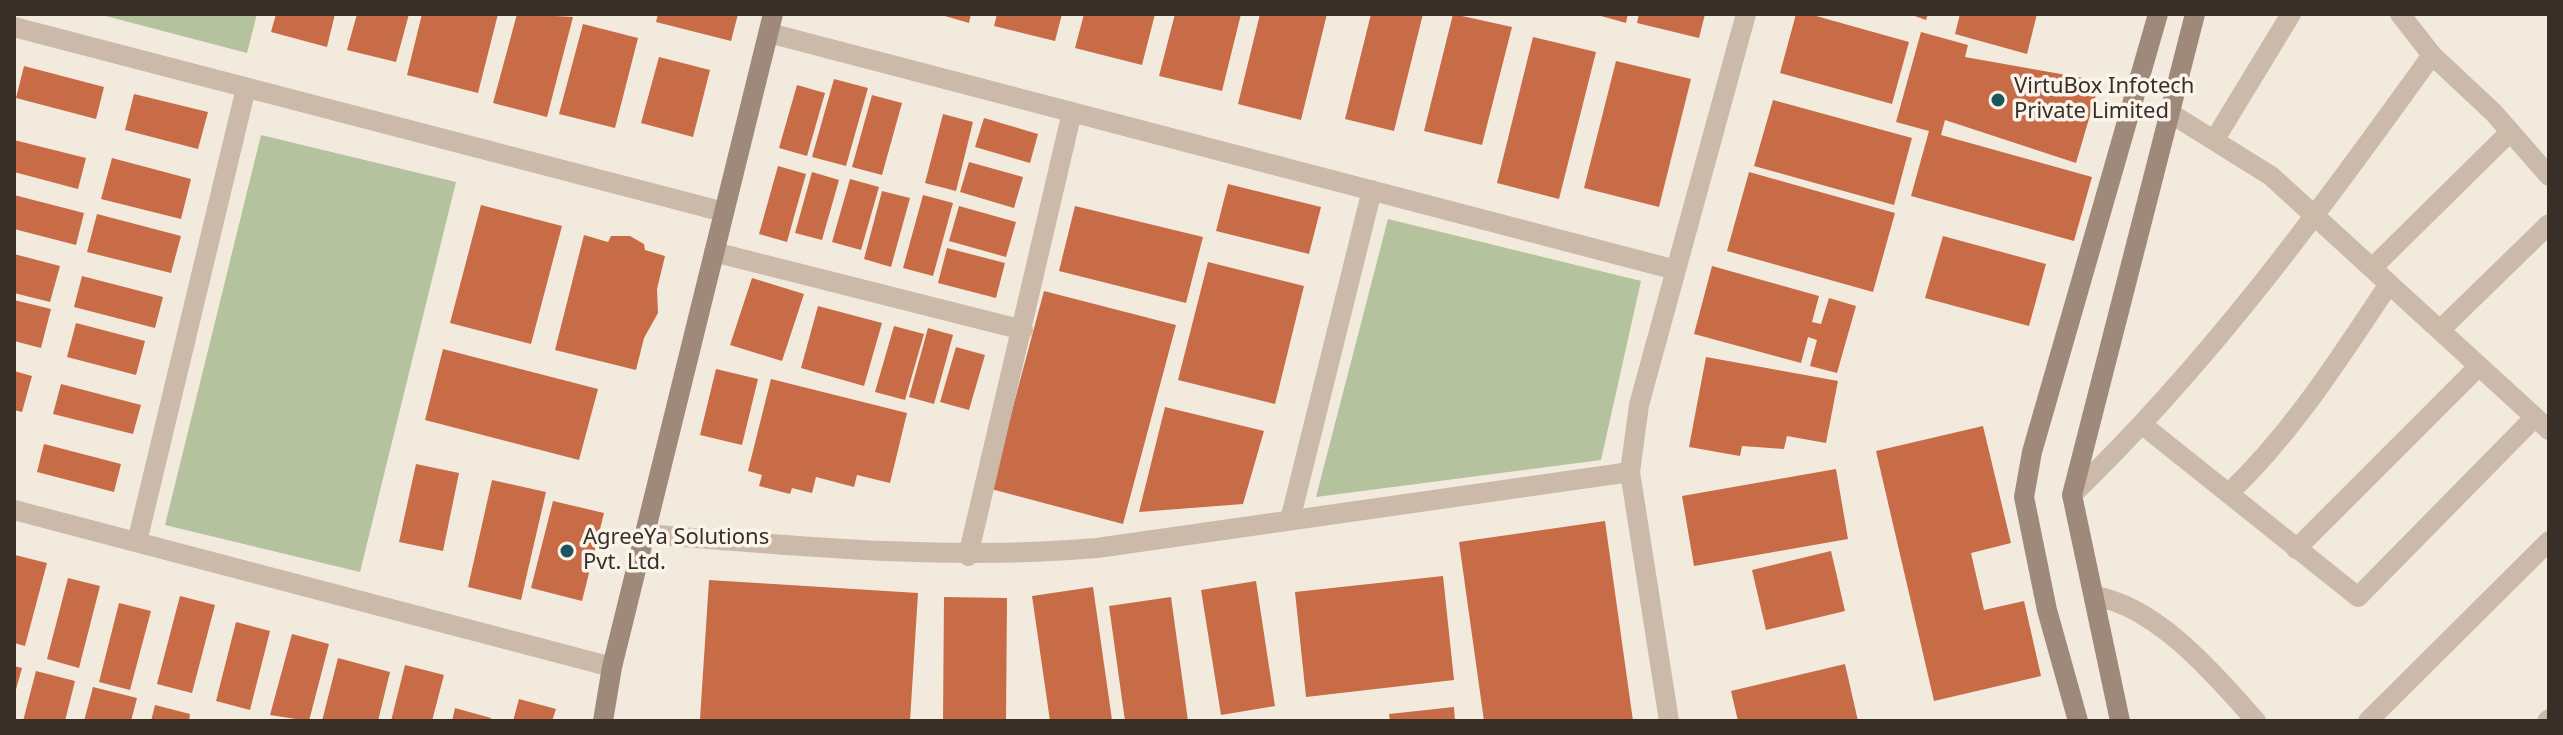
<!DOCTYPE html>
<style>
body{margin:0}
#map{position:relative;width:2563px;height:735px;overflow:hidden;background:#f3eade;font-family:"Noto Sans",sans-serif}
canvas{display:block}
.frame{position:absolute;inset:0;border:16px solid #382f29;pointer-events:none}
</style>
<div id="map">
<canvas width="2563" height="735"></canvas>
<div class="frame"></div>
</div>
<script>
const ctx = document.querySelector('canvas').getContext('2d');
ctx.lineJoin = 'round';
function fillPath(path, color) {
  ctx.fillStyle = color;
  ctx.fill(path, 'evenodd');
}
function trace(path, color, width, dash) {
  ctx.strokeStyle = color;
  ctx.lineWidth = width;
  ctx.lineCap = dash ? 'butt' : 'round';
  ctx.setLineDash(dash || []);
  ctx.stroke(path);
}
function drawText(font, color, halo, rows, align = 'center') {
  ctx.font = font + ' "Noto Sans",sans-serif';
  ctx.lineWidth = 7;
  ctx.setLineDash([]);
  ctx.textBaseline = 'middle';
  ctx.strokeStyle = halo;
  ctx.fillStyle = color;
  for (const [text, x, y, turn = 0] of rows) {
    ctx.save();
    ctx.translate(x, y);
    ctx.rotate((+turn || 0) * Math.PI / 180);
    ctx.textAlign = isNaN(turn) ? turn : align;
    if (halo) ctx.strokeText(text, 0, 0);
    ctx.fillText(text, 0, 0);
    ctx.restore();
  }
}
fillPath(new Path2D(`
 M98,14H257L247,53Z
 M261,135L456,182L360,572L165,525Z
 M1388,219L1641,281L1601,460L1316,497Z`), '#b4c29d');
fillPath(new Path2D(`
 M276,14H335L327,47L271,32Z
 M357,14H409L396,62L347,50Z
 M422,14H498L478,93L407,75Z
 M517,14L573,17L547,117L493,103Z
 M658,14H738L731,41L656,22Z
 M938,14H971L969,23Z
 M997,14H1062L1055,41L994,26Z
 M1084,14H1155L1142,65L1075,48Z
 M1175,14H1241L1222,91L1159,76Z
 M1260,14H1327L1301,120L1238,104Z
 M1371,14H1423L1394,131L1345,119Z
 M1453,14L1512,27L1482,145L1424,131Z
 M1594,14H1628L1626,23Z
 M1639,14H1705L1699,38L1637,23Z
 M1796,14H1809L1909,42L1892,104L1780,73Z
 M1909,14H1928L1926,20Z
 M1960,14H2037L2027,54L1955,34Z
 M583,24L638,38L615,128L559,114Z
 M1921,32L1968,45L1965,57L2100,81L2076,163L1945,120L1941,135L2092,177L2074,241L1911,196L1929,131L1896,122Z
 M1533,37L1596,52L1559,199L1497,183Z
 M659,57L710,70L693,137L641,123Z
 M1616,61L1691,79L1659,207L1584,188Z
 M24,66L104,87L96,119L16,98Z
 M834,79L868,88L846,166L812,157Z
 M797,85L825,93L807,156L779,148Z
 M134,94L208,112L198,149L125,130Z
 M872,95L902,103L882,175L852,167Z
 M1773,100L1912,138L1894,205L1754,166Z
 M943,114L973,122L956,191L925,183Z
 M984,118L1038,134L1030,163L975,147Z
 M14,140L86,158L78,189L14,172Z
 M112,158L191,179L181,219L101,199Z
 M969,162L1023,177L1014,208L960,192Z
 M778,166L806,174L787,242L759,234Z
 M812,172L839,180L822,240L795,233Z
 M1749,172L1895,213L1873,292L1727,251Z
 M850,179L879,187L861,250L832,242Z
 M1228,184L1321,207L1309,254L1216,231Z
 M882,191L910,198L891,267L864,259Z
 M14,195L84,213L76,245L14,229Z
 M923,195L953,203L933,276L903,268Z
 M481,205L562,226L531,344L450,323Z
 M959,206L1016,222L1006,257L949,241Z
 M1075,206L1203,237L1186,303L1059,271Z
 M97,214L181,236L171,273L87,252Z
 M584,235L608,242L611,236H630L644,244L645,250L665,256L657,289L658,313L644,338L636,370L555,350Z
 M1943,236L2046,264L2029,326L1925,298Z
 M947,248L1005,263L996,298L938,283Z
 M14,254L60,266L50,302L14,293Z
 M1208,262L1304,286L1275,404L1178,380Z
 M1712,266L1819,296L1812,322L1821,324L1829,298L1856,306L1837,373L1810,366L1817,340L1808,337L1801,363L1694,334Z
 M82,276L163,297L155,328L74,307Z
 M752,278L804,294L782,361L730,345Z
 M1044,291L1176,325L1123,524L991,489Z
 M14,300L51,309L41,348L14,341Z
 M818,306L882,323L864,386L801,368Z
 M76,323L145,341L136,375L67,357Z
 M894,326L924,334L905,400L875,392Z
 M928,328L953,335L934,404L909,397Z
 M956,347L985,355L969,410L940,402Z
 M443,349L598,389L579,460L425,420Z
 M1706,357L1838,381L1826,443L1787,436L1784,449L1742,446L1740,456L1689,447Z
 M716,369L758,379L742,445L700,435Z
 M14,371L32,376L22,412L14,410Z
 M771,379L907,413L890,483L857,475L854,487L816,477L812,493L792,488L790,494L759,486L762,475L748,471Z
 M61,384L141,405L133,434L53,414Z
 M1165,407L1264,431L1243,504L1139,512Z
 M1983,426L2011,543L1971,553L1984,610L2024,601L2041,676L1934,701L1876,451Z
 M44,444L121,464L114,492L37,472Z
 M416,464L459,473L443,551L399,542Z
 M1836,469L1848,539L1694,566L1682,496Z
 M492,480L546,492L521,600L468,587Z
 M553,501L604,513L582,601L531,588Z
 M1605,521L1633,721H1484L1459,542Z
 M1831,551L1845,611L1766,630L1752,570Z
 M15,555L47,563L25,646L14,643Z
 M1443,576L1454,680L1306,697L1295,592Z
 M68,578L100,586L79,668L47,659Z
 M709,580L918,593L910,721L700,719Z
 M1256,581L1275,706L1221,715L1201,590Z
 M1093,587L1112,720L1050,721L1032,596Z
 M180,596L215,605L192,693L157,684Z
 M944,597L1007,598L1006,721H943Z
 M1171,597L1188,721H1125L1109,606Z
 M119,603L151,611L130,690L99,682Z
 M236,622L270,631L250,710L216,701Z
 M292,634L329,644L309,721L270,715Z
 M338,658L390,672L378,721H322Z
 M1845,664L1858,721H1738L1731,691Z
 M405,665L444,675L432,721H391Z
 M14,666L22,668L15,693H14Z
 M36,671L75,681L65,721H23Z
 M93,687L137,698L131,721H84Z
 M519,699L556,709L552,721H513Z
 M155,705L190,714L189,721H151Z
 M1454,707L1455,721H1390L1389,714Z
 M455,708L491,718L490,721H452Z`), '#c76c47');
trace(new Path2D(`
 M2400,14L2432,55L2494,113L2549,176
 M14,27L724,212
 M769,33L1676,270
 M2170,113L2271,176L2549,430
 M2215,139L2291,14
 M714,252L1023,330
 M2372,268L2510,132
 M2440,330L2549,224
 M2144,426L2358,597L2535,417
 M2229,493C2294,431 2340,357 2389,284
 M2072,495C2210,362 2320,211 2432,55
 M14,510L612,667
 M1290,520L1372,190
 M645,534C796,546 946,561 1097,548L1630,472
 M137,542L246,88
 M2296,549L2479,366
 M968,556L1072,112
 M2094,596C2157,606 2215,675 2256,721
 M1669,721L1630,472L1639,405L1746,14
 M2368,721L2549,541
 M2547,721L2549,719`), '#cbbaa9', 20);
trace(new Path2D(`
 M603,721L612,667L773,14
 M2078,721L2047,610L2024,497L2032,452L2158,14
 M2120,721L2072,495L2195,14`), '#9f897a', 20);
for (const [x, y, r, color] of [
 [1998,100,8,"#1e545b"],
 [567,551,8,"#1e545b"]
]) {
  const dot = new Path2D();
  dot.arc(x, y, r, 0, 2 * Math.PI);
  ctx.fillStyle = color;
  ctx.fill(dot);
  trace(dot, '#faf4ea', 3);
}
drawText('22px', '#382f29', '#faf4ea', [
 ["VirtuBox Infotech",2014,87],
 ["Private Limited",2014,112],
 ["AgreeYa Solutions",583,538],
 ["Pvt. Ltd.",583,563]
], 'left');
</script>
